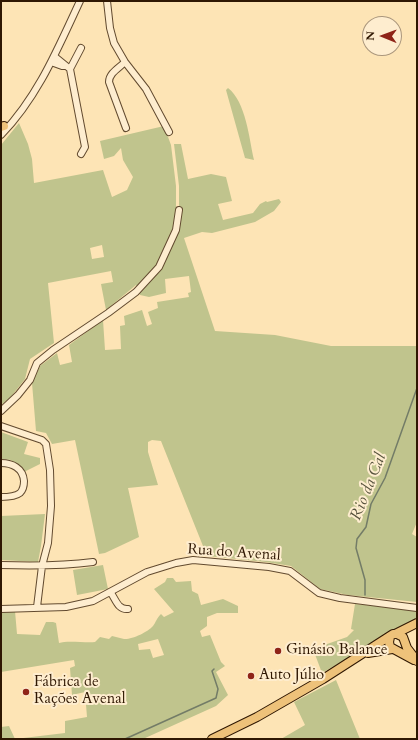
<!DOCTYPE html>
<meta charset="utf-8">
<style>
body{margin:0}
#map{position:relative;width:418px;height:740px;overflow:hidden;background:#fde4b5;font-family:Cardo,serif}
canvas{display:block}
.frame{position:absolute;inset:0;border:2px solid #2f1702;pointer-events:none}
.north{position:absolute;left:362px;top:16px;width:40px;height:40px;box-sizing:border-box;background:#feedcf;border:1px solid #ab977d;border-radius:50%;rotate:271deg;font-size:11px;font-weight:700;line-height:16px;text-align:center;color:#2f1702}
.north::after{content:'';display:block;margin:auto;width:14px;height:18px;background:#8f2418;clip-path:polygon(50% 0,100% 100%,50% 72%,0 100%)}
</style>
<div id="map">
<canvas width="418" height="740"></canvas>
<div class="frame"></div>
<div class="north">N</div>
</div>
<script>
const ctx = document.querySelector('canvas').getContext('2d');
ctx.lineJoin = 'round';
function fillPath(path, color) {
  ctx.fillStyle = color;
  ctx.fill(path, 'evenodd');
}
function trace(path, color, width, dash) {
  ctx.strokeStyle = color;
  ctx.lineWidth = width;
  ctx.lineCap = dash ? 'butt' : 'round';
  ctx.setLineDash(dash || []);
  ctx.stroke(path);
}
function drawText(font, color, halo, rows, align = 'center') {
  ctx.font = font + ' Cardo,serif';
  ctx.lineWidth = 4;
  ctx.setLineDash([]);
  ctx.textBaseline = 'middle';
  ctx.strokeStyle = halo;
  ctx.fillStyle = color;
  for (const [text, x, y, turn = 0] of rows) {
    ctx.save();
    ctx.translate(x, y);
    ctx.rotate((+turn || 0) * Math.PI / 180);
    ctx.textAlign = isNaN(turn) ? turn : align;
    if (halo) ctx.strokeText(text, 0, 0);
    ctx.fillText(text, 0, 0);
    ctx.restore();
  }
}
fillPath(new Path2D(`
 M228,88C246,102 249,138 254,160L245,158L226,90Z
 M19,123L28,144L32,159L34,183L103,170L112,197L127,190L133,177L123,160L121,148L114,156L104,159L100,141L164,126L171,145L176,186V210L173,228L176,230L179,210V186L174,144H181L188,179L211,174L226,177L232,201L218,204L223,220L253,213L260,204L266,201L267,202L279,199L281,202L274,211L255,222L212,233L202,232L184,238L215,331L275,335L331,346H417V522L412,534L417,537V602L348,595L320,589L291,566L266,562L207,556L161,441L152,440L148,442V452L158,485L128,488L139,537L105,553L99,554L75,440L52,444L46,433L36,431L32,383L40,366L57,353L60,365L72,362L69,345L103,320L105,350L121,349L120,326L125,325L124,316L142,310L147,326L152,324L148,312L158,308L157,302L189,297L188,293L191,292L189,276L165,279L166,293L149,297L140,295L136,285L106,310L101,284L113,282L111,271L48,283L54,343L30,359L25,379L10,398L1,405V145ZM102,245L104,257L92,259L90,248Z
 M1,432L28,442L24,454L40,458V464L24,472L11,460L1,459Z
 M45,514L41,546L38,562L1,560V516Z
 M103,565L108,589L77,595L73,570Z
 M167,578H173L176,582L191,581L192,591L198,594L201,605L223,599L238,606V613H217L207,617V626L200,631L202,637L210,635L221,662L225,666L216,672L228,695L216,706L143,739H15L65,733V721L87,717L85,692L72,695L70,668L75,666L74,660L1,672V611H15L17,634L40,635L46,622H53L56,623L59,643C67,640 85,643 95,642L100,637L109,639L112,636C116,637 120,638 124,639C131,640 148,632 153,626C156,622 156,619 161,614L164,617L174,612L154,589L165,582ZM158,639L164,655L153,658L150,649L139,650L138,644Z
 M355,604L417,610V618L393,630L357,653L322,673L313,649L347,637L354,630L351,629Z
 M336,680L360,739H281L305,725L294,702Z
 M9,726L15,739H1V727Z`), '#c0c48d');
trace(new Path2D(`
 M365,595V580L356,548L357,539L366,527L371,504L385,478L417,388
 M125,739L216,698L218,689L212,671L214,669`), '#737c67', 1.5);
const minor = new Path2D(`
 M107,1L110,28L114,43L125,62L146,89L169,132
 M54,56L70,69L85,147L81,154
 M51,62L62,66H65
 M125,62C119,68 109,73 109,82L126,128
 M70,69L81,48
 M1,135C38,97 58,48 80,1
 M1,411L18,395L30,380L37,363L53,350L108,313L136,292L159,267L176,230L179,210
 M1,426L42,440L46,444L50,470L51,506L48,543L42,566L37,607
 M1,463C12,463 23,468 24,481C24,485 23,490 20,493C15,497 7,497 1,497
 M1,565C32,566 62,566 93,562
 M111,593C116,600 118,610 128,609
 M1,609L66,607L93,601L147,572L176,563L193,560L269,567L290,571L319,593L340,598L417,608`);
const major = new Path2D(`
 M1,127L4,126
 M395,634L417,623
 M390,637L389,642L390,647L414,660
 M368,653L392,649
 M212,739L257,717L323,679L393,634H397L403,637L407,648L417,661`);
trace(minor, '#624a2f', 8);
trace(major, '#2f1702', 10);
trace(minor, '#feedcf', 6);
trace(major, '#eec27a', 8);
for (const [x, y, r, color] of [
 [278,651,4,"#8f2418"],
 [251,676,4,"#8f2418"],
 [26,692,4,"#8f2418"]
]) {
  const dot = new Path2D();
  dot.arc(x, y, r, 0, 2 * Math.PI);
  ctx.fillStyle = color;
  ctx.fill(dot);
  trace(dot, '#feedcf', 1.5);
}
drawText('15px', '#2f1702', '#feedcf', [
 ["Rua do Avenal",234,553,4]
]);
drawText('15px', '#2f1702', '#feedcf', [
 ["Ginásio Balance",286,651],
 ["Auto Júlio",259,676],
 ["Fábrica de",34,683],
 ["Rações Avenal",34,700]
], 'left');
drawText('italic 16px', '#57523d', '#feedcf', [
 ["Rio da Cal",369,487,-68]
]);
</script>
